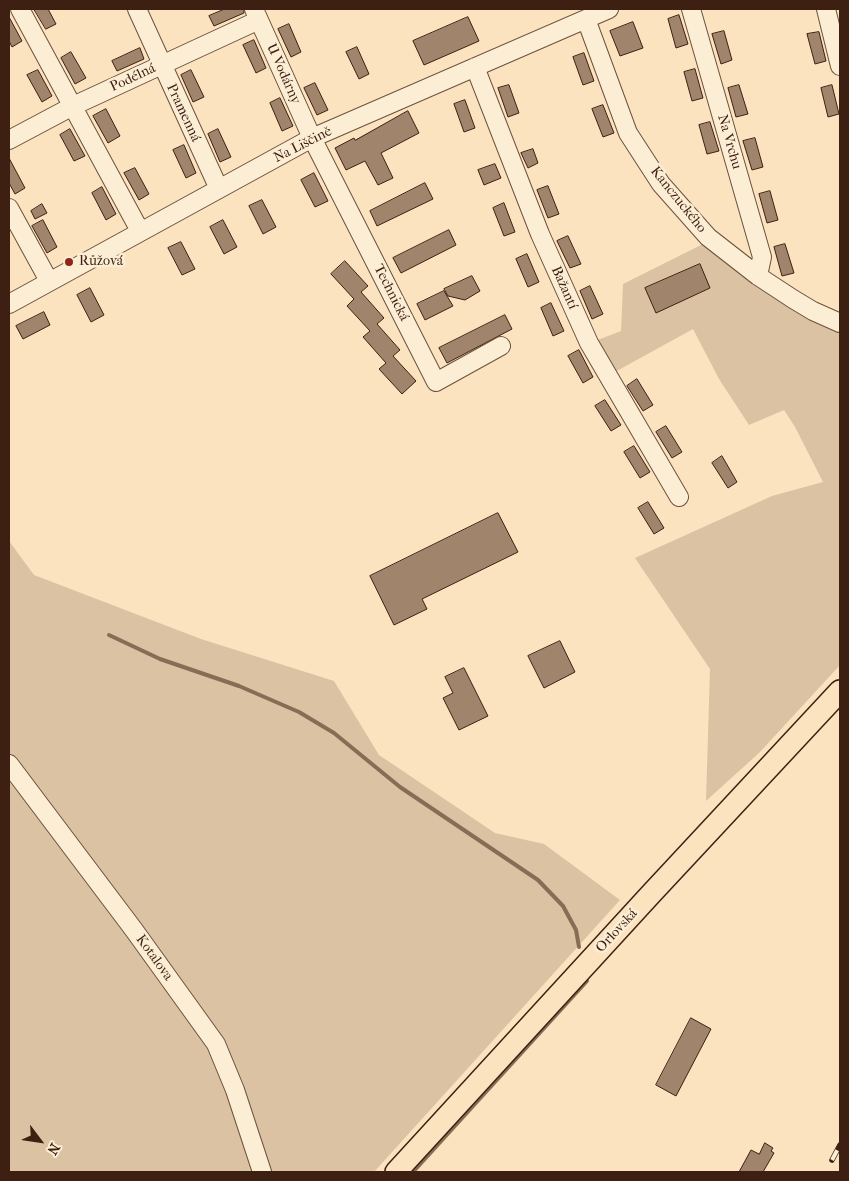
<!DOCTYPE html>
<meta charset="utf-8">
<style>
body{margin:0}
#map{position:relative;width:849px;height:1181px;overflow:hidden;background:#fbe3bf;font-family:"IM FELL French Canon",serif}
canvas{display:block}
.frame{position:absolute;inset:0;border:10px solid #3d2012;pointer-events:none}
.north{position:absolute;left:15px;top:1116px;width:50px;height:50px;-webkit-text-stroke:4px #fcedd5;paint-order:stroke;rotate:121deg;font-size:14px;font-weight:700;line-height:20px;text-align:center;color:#3d2012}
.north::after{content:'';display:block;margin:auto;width:18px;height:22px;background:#3d2012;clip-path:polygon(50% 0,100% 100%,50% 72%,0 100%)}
</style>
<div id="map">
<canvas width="849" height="1181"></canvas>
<div class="frame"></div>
<div class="north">N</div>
</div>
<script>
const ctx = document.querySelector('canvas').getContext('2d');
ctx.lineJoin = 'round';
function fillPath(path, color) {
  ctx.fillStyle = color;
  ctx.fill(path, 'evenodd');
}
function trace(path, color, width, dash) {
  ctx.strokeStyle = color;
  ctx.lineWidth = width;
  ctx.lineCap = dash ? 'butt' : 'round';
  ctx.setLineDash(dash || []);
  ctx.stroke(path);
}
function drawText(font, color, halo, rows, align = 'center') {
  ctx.font = font + ' "IM FELL French Canon",serif';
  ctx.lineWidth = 5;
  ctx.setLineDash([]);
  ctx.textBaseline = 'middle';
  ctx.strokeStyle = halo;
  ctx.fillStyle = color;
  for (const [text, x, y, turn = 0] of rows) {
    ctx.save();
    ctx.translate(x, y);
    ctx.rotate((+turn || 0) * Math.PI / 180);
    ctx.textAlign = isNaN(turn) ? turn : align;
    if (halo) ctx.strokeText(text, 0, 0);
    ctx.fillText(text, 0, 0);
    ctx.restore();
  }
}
fillPath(new Path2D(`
 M707,242L840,328V665L760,752L706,801L710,669L635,558L772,496L823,482L795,427L784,410L749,425L719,379L693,329L613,373L595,341L621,331L623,284Z
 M9,541L34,575L201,639L334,681L379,755L495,833L544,844L620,900L374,1172H9Z`), '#dbc2a2');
trace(new Path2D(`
 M109,635L160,659L239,686L299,712L334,733L400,787L538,880L563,906L576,930L579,947
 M413,1172L587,981`), '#886d56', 4);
const building = new Path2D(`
 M34,9H48L56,24L46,29Z
 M225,9H244V13L214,26L209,16Z
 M679,15L688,44L676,48L668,19Z
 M9,17L22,41L12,47L9,41Z
 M468,17L479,41L424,65L413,41Z
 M633,22L643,48L620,56L610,31Z
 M289,24L301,52L291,57L278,29Z
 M724,31L732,60L721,64L712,34Z
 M819,32L826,61L815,64L807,34Z
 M254,40L266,68L256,73L243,45Z
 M357,47L369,74L359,79L346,52Z
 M140,48L144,59L117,71L112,61Z
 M71,52L86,78L75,84L61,58Z
 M584,53L594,81L583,85L573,57Z
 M695,69L703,98L692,101L684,72Z
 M38,70L52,96L42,102L27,75Z
 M191,70L204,97L193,102L181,75Z
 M315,83L328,110L317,115L304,88Z
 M509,85L519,113L508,117L498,88Z
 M739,85L748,114L736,117L728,88Z
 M832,85L839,114L828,117L821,88Z
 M280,98L293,126L282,131L270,103Z
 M465,100L475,128L464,132L454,104Z
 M603,105L614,133L603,137L592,109Z
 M106,109L120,136L108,143L93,116Z
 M408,111L419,133L381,153L393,178L378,185L365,161L346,170L335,148L354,138L355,140Z
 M710,122L719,151L707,154L699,125Z
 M70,129L85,156L74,161L60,135Z
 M218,129L231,157L220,162L208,134Z
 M755,138L763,167L752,170L743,141Z
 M184,145L196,173L186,178L173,150Z
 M533,149L538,163L528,168L521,153Z
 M9,158L25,188L15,194L9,183Z
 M495,164L501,178L484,185L478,170Z
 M135,168L149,194L139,200L124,173Z
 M314,173L328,201L315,207L301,180Z
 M425,183L433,199L377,226L370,211Z
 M548,186L559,214L548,218L537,190Z
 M102,187L116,214L106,220L92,193Z
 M770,191L778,220L767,223L759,194Z
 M262,200L276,227L263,234L249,206Z
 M504,203L515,232L504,236L493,208Z
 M42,204L47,213L35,219L31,211Z
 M43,220L57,247L47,253L32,226Z
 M223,220L237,247L224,254L210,227Z
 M449,230L456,245L401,273L393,258Z
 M568,236L581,264L570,268L557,241Z
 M181,242L195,269L182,275L168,248Z
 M785,244L794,273L782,276L774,247Z
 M527,254L539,282L528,287L516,259Z
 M345,261L368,286L361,292L384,318L377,324L400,350L393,356L416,381L402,394L379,369L386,363L363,337L370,331L347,306L354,299L331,274Z
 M700,264L710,288L656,313L645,288Z
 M472,276L480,291L465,300L448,296L444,289Z
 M590,286L603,314L592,319L580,291Z
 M90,288L104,315L91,322L77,295Z
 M444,291L453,306L425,320L417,304Z
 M551,303L564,331L553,336L541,308Z
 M44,312L50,325L23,339L16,326Z
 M505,315L512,329L447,363L439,348Z
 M579,350L593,377L583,383L568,356Z
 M637,379L653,405L643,411L627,386Z
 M605,400L621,425L611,431L595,406Z
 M666,426L682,452L672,458L656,432Z
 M634,446L650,472L640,478L624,452Z
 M722,456L737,482L728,488L712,463Z
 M648,502L664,528L654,534L638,508Z
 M498,513L518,552L422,599L427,609L394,625L370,576Z
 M560,641L575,672L544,688L528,656Z
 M464,668L488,716L459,730L443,698L453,693L445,677Z
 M691,1018L711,1029L676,1096L656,1085Z
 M765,1143L773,1148L771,1151L774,1153L763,1172H739L751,1150L759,1154Z`);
fillPath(building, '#a0856c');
trace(building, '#3d2012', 1);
const minor = new Path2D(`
 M20,9L140,231
 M137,9L219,189
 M254,9L312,138L436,382L501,346
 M691,9L762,257L758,276
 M826,9L840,66
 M586,19L628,133L661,184L708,237L758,276L793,299L813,311L840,323
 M475,67L540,234L589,343L679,497
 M9,140L73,106L259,20
 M9,208L49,281
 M9,304L312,138L609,9
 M9,764L134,930L216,1044L235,1090L262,1172`);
const major = new Path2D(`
 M396,1172L650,895L840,691`);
trace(minor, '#6c513d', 20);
trace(major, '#3d2012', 24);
trace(minor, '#fcedd5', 18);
trace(major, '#fbe3bf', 21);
const rail = new Path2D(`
 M832,1160L840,1145`);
trace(rail, '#3d2012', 5.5);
trace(rail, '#fcedd5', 4, [11]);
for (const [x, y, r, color] of [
 [69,262,5,"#8f2418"]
]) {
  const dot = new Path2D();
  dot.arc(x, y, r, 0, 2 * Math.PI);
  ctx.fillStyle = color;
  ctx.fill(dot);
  trace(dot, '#fcedd5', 2);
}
drawText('14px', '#3d2012', '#fcedd5', [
 ["U Vodárny",283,74,66],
 ["Podélná",133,78,-25],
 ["Pramenná",183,113,65],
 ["Na Vrchu",729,142,74],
 ["Na Liščině",303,145,-27],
 ["Kanczuckého",678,200,51],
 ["Bažantí",564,288,66],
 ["Technická",391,293,63],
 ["Orlovská",617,931,-47],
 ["Kotalova",154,958,54]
]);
drawText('14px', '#3d2012', '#fcedd5', [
 ["Růžová",79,262]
], 'left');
</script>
